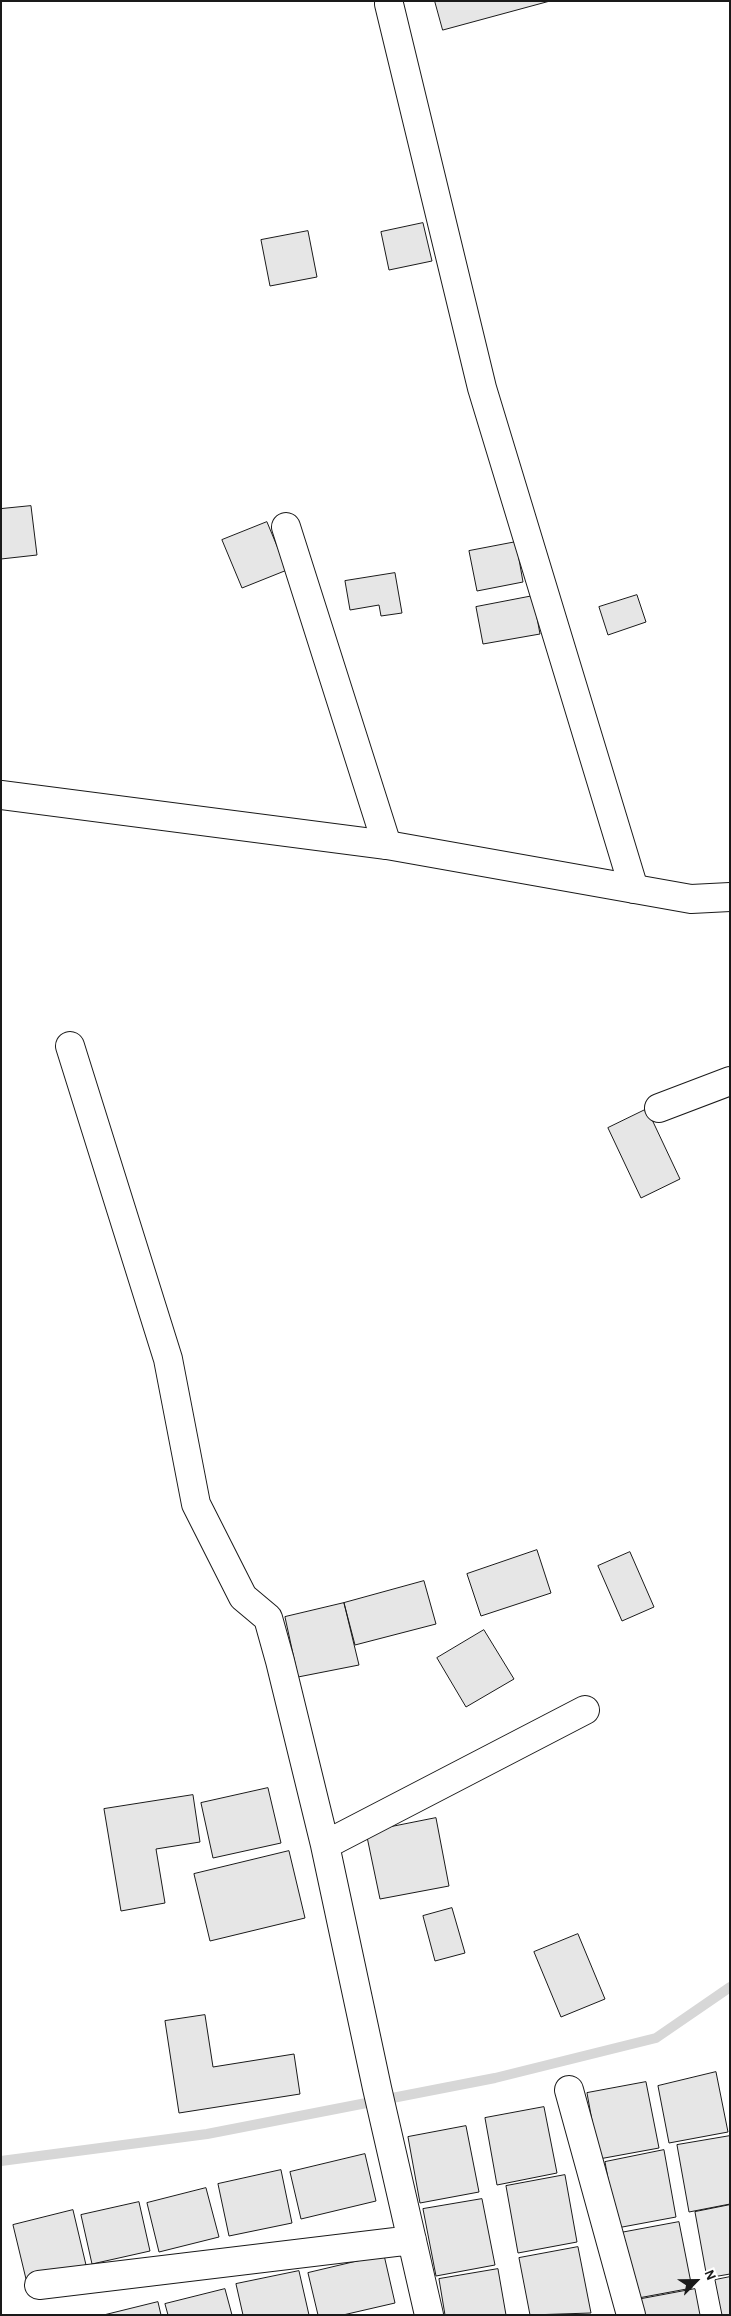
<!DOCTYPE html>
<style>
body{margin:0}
#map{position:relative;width:731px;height:2316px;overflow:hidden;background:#fff;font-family:"Alegreya Sans",sans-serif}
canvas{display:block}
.frame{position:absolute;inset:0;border:2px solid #1a1a1a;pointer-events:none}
.north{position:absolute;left:671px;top:2256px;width:50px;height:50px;-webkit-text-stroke:4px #fff;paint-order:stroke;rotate:67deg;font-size:14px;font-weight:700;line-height:20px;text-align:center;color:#1a1a1a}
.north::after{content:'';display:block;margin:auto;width:18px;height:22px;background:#1a1a1a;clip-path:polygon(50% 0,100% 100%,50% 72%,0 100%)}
</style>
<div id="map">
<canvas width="731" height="2316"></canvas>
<div class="frame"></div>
<div class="north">N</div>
</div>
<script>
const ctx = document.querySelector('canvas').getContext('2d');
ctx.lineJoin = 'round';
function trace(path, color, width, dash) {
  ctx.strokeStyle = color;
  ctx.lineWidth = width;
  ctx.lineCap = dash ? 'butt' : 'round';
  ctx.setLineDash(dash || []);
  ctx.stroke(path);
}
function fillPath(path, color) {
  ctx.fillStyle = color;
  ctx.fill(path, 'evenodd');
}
trace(new Path2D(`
 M1,2161L207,2134L495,2078L656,2038L730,1987`), '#d7d7d7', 10);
const building = new Path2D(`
 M435,1H550L443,30Z
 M423,223L432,261L389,270L381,232Z
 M308,231L317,277L270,286L261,240Z
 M31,506L37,555L1,559V509Z
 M267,522L287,570L242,588L222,540Z
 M516,542L523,582L477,591L469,551Z
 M395,573L402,613L381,616L379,605L350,610L345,581Z
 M637,595L646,622L608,635L599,607Z
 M533,596L540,634L483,644L476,607Z
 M647,1109L680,1179L641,1198L608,1128Z
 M537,1550L551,1593L481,1616L467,1574Z
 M630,1552L654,1607L622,1621L598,1566Z
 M424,1581L436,1624L355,1645L344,1603Z
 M344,1603L359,1665L298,1677L285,1617Z
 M484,1630L514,1679L466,1707L437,1658Z
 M268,1788L281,1843L213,1858L201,1803Z
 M193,1795L200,1842L156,1849L165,1903L121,1911L104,1809Z
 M436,1818L449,1886L380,1899L366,1832Z
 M289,1851L305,1918L210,1941L194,1874Z
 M452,1908L465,1953L435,1961L423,1916Z
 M578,1934L605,1999L561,2017L534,1952Z
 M205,2015L213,2067L294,2054L300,2094L179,2113L165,2021Z
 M716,2072L728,2132L669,2143L658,2086Z
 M646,2082L659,2148L599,2159L587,2093Z
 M544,2107L557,2173L497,2185L485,2118Z
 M466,2126L479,2192L420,2203L408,2137Z
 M730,2136V2204L689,2212L677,2145Z
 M664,2150L676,2217L617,2228L605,2162Z
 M365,2154L376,2201L301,2219L290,2172Z
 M281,2170L292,2223L229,2236L218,2184Z
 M565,2175L577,2242L518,2253L506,2186Z
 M206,2188L219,2237L159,2252L147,2203Z
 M482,2199L495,2265L436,2276L423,2209Z
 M139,2202L150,2251L92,2264L81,2215Z
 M730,2205V2274L707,2278L695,2212Z
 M73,2210L86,2265L26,2279L13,2225Z
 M679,2222L692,2288L633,2299L620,2233Z
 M578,2247L591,2313L530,2315L519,2258Z
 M384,2255L395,2303L343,2315H318L308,2273Z
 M498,2269L506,2315H445L439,2279Z
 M299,2271L309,2315H243L236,2284Z
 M730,2277V2315H722L715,2280Z
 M225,2289L232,2315H168L165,2304Z
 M695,2289L700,2315H639L636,2300Z
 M158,2302L161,2315H104Z`);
fillPath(building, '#e6e6e6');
trace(building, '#1a1a1a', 1);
const minor = new Path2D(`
 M389,4L482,388L634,889
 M286,527L387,845
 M70,1046L168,1359L196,1504L243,1597L268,1618L280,1661L325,1845L377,2088L429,2315
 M659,1108L730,1081
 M325,1845L585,1710
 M569,2090L631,2315
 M39,2285L412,2240`);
const tertiary = new Path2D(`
 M1,795L387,845L691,899L730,897`);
trace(minor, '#1a1a1a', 30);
trace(tertiary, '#1a1a1a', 30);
trace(minor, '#fff', 28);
trace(tertiary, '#fff', 28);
</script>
